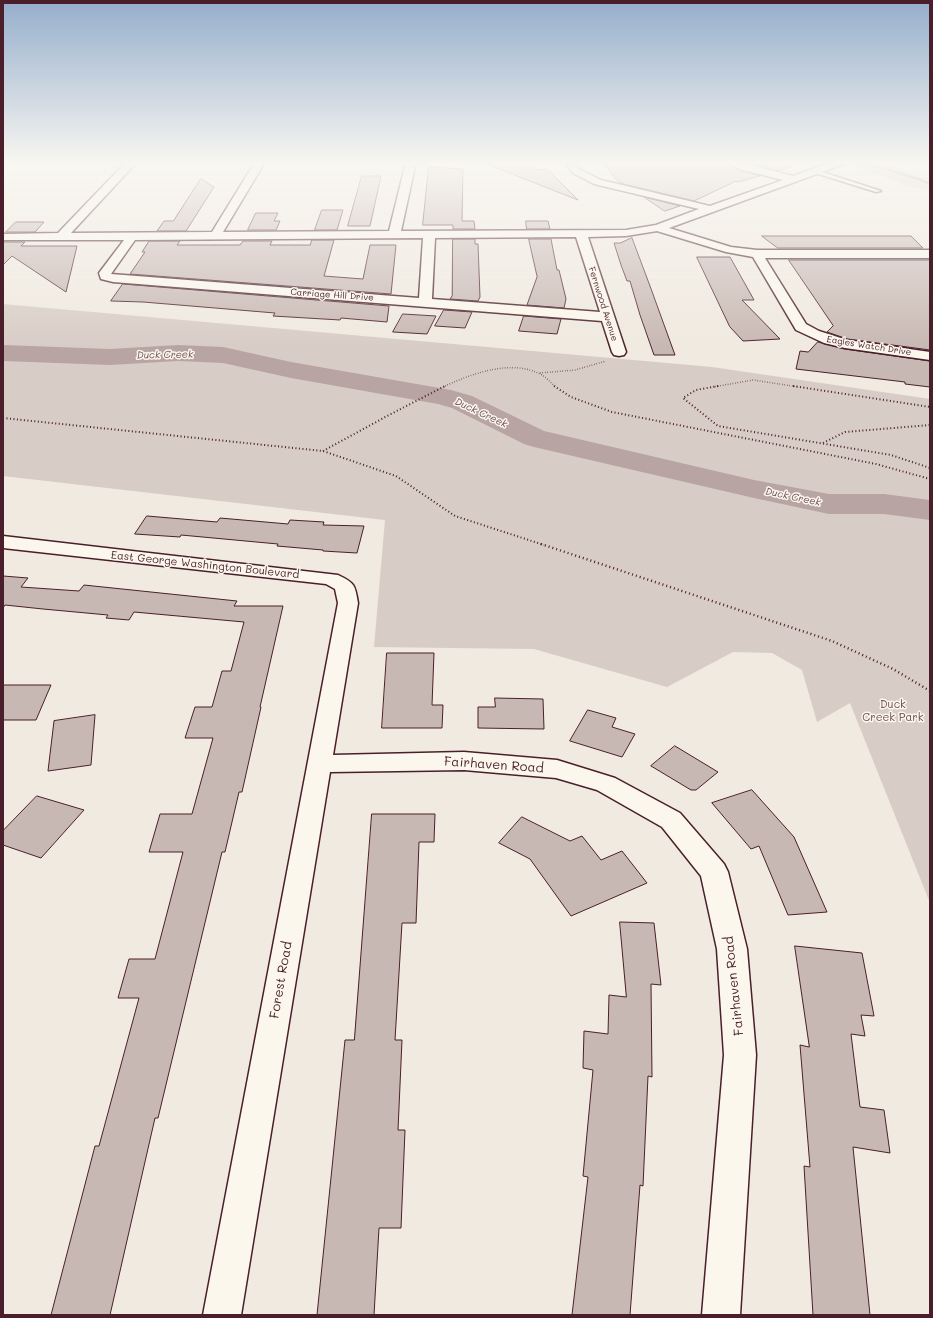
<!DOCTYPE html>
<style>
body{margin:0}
#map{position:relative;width:933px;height:1318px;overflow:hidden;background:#f0eae0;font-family:Mali,sans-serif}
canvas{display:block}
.frame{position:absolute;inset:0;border:4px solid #4a1f2b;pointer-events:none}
</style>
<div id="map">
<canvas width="933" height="1318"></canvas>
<div class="frame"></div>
</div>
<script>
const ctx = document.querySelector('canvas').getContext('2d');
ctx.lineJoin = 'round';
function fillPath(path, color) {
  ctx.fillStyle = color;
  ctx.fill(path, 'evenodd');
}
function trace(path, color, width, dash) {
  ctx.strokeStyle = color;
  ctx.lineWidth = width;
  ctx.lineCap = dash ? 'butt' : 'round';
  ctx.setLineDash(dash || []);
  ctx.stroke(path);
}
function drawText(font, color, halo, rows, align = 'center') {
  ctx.font = font + ' Mali,sans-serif';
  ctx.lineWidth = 3;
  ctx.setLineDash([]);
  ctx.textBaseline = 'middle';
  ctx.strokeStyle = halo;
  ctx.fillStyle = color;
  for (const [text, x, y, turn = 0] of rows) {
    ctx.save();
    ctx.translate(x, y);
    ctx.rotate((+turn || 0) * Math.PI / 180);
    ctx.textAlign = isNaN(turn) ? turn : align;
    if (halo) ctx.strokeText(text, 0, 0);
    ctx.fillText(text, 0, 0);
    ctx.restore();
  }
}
fillPath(new Path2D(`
 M868,162H881L919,177L930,178V191L903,184L854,166Z
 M3,304L712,367L930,399V903L850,703L817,722L802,670L772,653L733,652L667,687L534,649L374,647L385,520L3,476Z`), '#d8ccc6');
fillPath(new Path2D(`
 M860,162H865L919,178L930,183V185L917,180Z`), '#8c6f72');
fillPath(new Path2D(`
 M3,345L110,349L178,345L223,347L291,362L451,390L472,396L544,431L754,480L829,494H884L930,500V520L884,514H829L754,498L534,447L524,444L452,408L438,404L291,378L223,363L178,361L110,365L3,361Z`), '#b8a4a2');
const building = new Path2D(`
 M484,162H532L536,170L547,169L578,200L484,163Z
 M603,162H725L739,170L760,176L738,182L736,181L694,201L623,184L617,180Z
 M745,162H790L791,167L778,171Z
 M429,167L463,169L462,221H474L475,229H453V225H423Z
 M362,176H381L370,226H348Z
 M201,179L214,187L186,231H157L164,221H173Z
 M644,197L680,206L665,211Z
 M322,210H343L337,230H315Z
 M256,213H278L274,221H280L276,230H248Z
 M526,221H548L550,229H527Z
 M16,222H44L35,232H6Z
 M762,236H911L923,248H778Z
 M632,238L650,286L675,355H654L640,315L630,281H627L621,265L614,243H620Z
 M453,239H475V244H478L480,297L478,301L450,299L452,296Z
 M529,239H551L557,270H559L566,299L564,308L527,305L537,277Z
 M312,240H334L324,276L363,279L370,245H396L391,294L130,274L145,252H142L149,241H180L177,245H240L243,241H272L270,245H310Z
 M3,242H25L21,246H77L66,292L12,256L3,265Z
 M697,257H730L754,300H742L780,339L743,341L730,327Z
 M789,260H930V350L847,339L827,332L833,326Z
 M123,284L389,306L387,322L341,318L340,320L273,316L275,313L143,302L111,301Z
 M444,310L472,312L465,328L435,326Z
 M403,314L436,316L427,334L393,332Z
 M524,316L561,319L557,334L519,331Z
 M818,342L845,349L930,361V387L905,384V382L796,369L800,351L808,352Z
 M147,516L217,522L220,518L288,524L290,520L324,522L323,525L364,526L357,553L323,551V550L277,546L278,544L181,535L180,537L135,534Z
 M3,576L28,578L21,587L79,591L84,585L237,601L234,606H283L260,707H261L242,792H239L225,852H222L158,1118H155L110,1315H51L95,1146H99L139,998H118L129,959H155L183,852H149L160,814H192L213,738H185L195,707H212L222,671H231L244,622L134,612L129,620L106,618L108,615L43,609L5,605L3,608Z
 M387,653H434L432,705H443L442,728H382Z
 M3,685H51L36,720H3Z
 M495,698L543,699L544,729L478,728V707H495Z
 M588,710L616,718L612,727L635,734L622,757L570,741Z
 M95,715L91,765L48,771L54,721Z
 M675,746L718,772L696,790H691L651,766Z
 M752,790L794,837L827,912L788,915L759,846L751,849L712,803Z
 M37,796L84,810L41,858L3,845V831Z
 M372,814H435L434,842H419L416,923H402L395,1040H402L398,1130H405L401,1228H379L374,1315H317L345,1040H354Z
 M522,817L570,841L582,836L601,860L622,851L647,883L571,916L530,859L499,843Z
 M620,922L654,923L661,985L651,984L652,1077L648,1076L643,1186L640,1185L630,1315H572L588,1177L583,1176L593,1070L583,1068L584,1031L608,1034L609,995L626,997Z
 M795,946L862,953L874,1016L861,1015L865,1036L851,1034L860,1107L884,1110L890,1153L853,1147L870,1315H813L804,1166L810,1167L800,1045L809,1047Z`);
fillPath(building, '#c8b8b3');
trace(building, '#4a1f2b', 1);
const lane = new Path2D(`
 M812,170H816L881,191L876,192L812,172Z`);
const street = new Path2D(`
 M126,162H137L71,233L212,232L255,162H265L223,232L389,231L406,162H416L401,231L626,230L656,225L699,209L594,184L573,173L565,162H575L579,169L601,180L710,206L783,180L739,169L726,162H739L793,176L832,162H846L844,164L669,228L731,247L757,250H930V258H765L806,324L819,331L847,340L930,352V360L845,348L824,343L796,330L753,257L726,252L657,231L626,236L588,237L626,352L624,355L619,356L614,355L612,352L602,321L113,282L101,279L99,273L124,240H3V234L58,233ZM576,237L600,312L432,299L435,238ZM423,238L419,298L111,274L135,240Z
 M3,536L338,575C355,583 355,585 358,603L333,755L464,752L557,760L615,778L680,813L724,864L728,872L747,949L756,1055L740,1315H702L724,1055L717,949L701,876L662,827L597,790L556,778L464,770L330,772L241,1315H203L338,603L335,589L326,584L3,548Z`);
trace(lane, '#4a1f2b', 3);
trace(street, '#4a1f2b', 3);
trace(new Path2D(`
 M540,373L575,370L606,361
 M443,387C471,374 512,358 542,375C547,378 551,383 556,387
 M713,387L753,380L799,387`), '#4a1f2b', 1.5, [0.5, 2]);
trace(new Path2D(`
 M554,386L571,397L612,412L876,464L930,479
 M718,386L696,390L683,398L718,426L891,455L930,468
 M793,386L930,407
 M3,418L323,451L396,476L455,516L544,545
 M823,443L845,432L930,425
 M323,451L389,415L445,386`), '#4a1f2b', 2, [1, 2.5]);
trace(new Path2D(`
 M541,544L832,641L893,669L930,691`), '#4a1f2b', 2.5, [1, 3]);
fillPath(lane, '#fbf7ec');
fillPath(street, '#fbf7ec');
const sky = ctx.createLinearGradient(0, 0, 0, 347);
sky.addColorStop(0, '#95aecc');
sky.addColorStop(0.47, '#f8f6f1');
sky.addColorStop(1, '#f8f6f100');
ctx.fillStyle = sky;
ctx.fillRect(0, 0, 933, 347);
drawText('9px', '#4a1f2b', '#fbf7ec', [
 ["Carriage Hill Drive",332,295,4],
 ["Fernwood Avenue",603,304,72],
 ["Eagles Watch Drive",869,346,9]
]);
drawText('italic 10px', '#704e55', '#fbf7ec', [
 ["Duck Creek",165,355,-1],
 ["Duck Creek",481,413,25],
 ["Duck Creek",793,497,12]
]);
drawText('11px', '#4a1f2b', '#fbf7ec', [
 ["East George Washington Boulevard",205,565,6]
]);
drawText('11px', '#6e4a52', '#fbf7ec', [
 ["Duck",893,705],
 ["Creek Park",893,718]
]);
drawText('13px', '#4a1f2b', '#fbf7ec', [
 ["Fairhaven Road",494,765,4],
 ["Forest Road",281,980,-80],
 ["Fairhaven Road",734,986,-96]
]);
</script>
